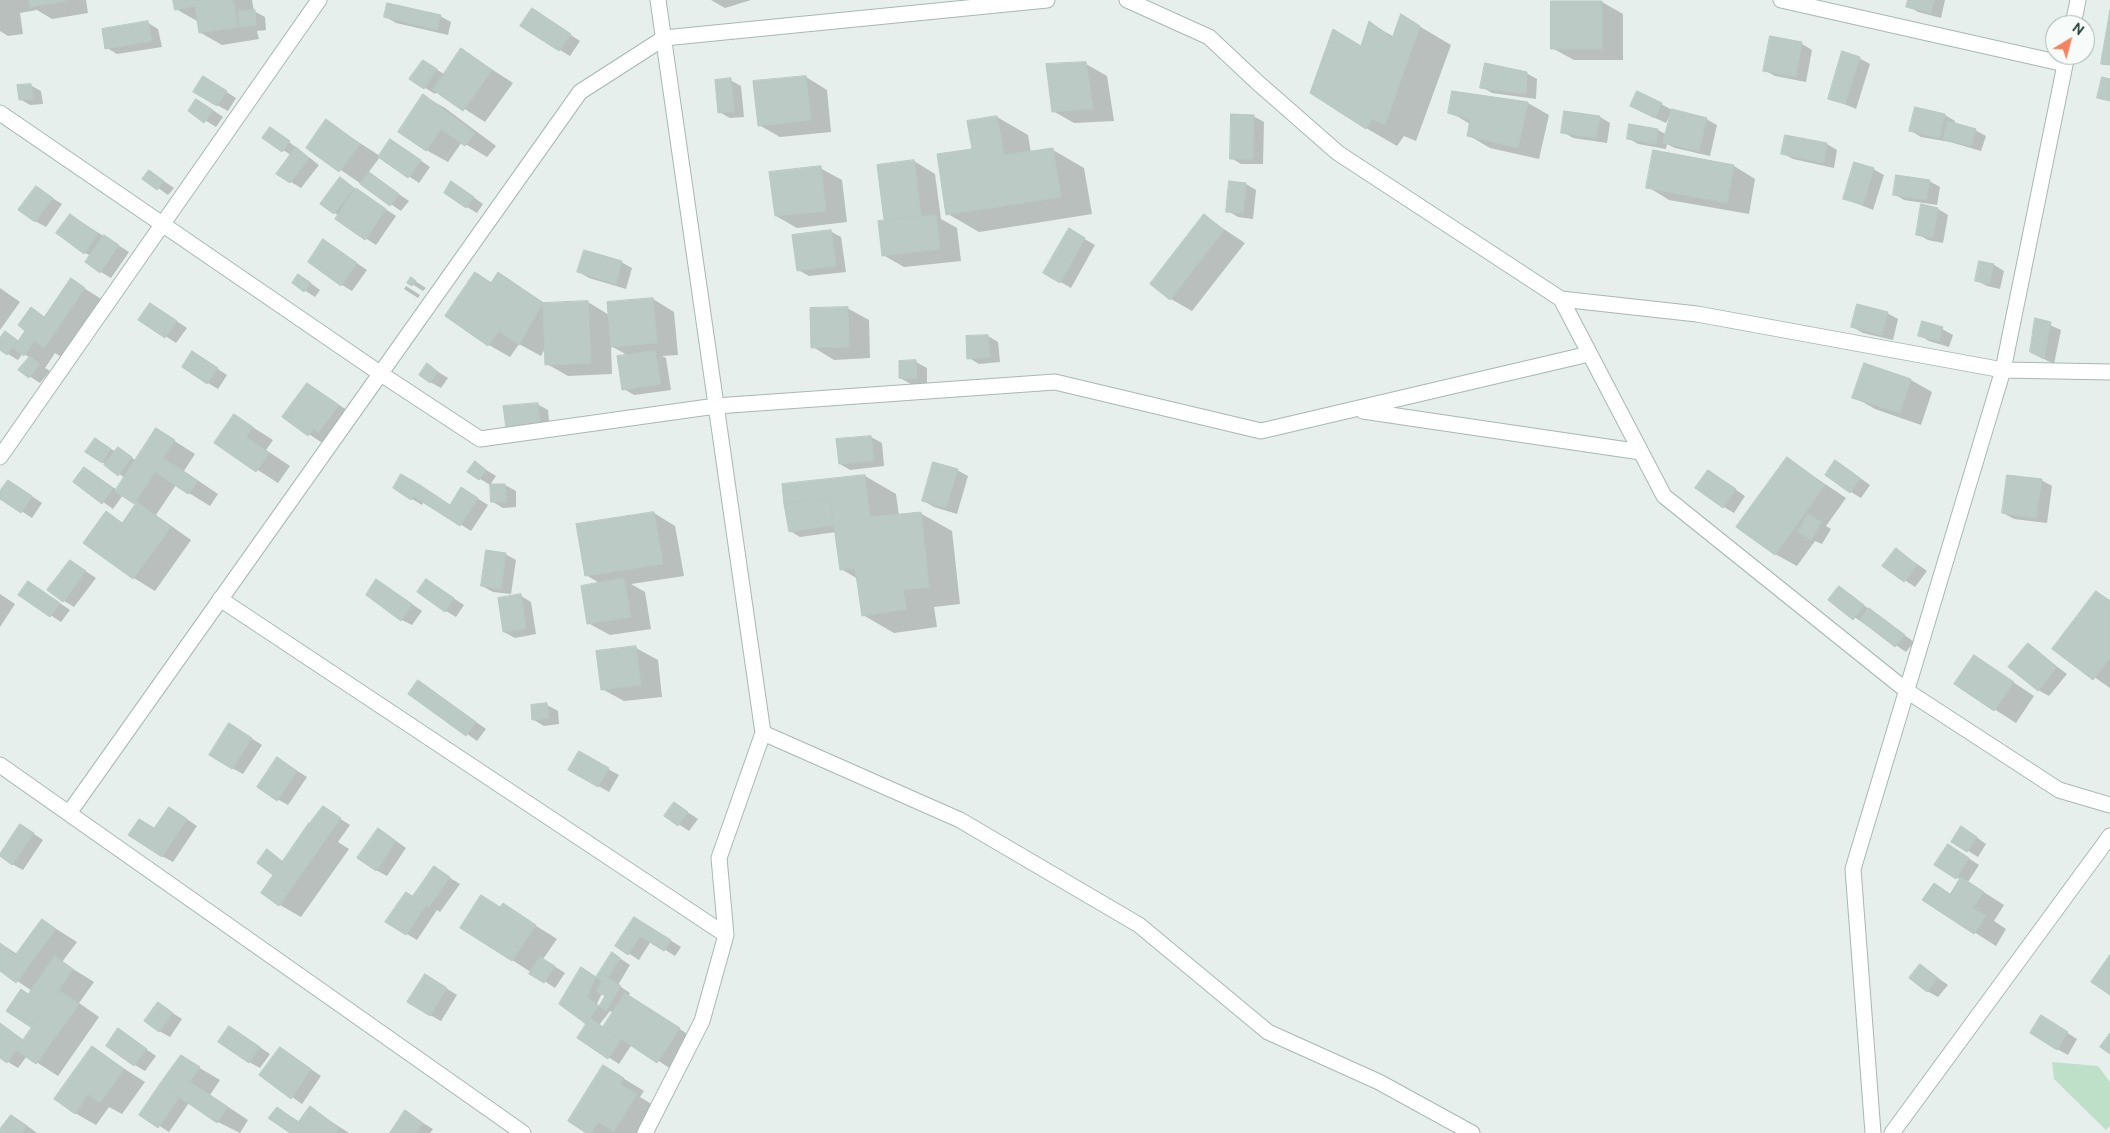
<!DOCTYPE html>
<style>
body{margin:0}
#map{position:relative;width:2110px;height:1133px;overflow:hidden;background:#e6efeb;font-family:Ubuntu,sans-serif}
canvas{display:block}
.north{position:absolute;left:2045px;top:15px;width:50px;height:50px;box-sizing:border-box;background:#f7fbf9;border:1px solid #a3b1ad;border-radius:50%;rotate:37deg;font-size:14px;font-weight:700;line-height:20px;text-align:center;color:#24423a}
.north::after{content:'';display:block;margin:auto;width:18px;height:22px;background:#f4845f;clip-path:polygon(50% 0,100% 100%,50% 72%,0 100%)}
</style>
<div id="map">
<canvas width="2110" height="1133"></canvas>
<div class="north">N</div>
</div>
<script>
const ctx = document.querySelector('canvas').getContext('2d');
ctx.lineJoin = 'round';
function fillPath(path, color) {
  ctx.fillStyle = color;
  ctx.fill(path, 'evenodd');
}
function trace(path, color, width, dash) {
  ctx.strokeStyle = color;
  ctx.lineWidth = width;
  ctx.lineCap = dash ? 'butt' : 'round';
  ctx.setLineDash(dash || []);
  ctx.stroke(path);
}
fillPath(new Path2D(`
 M2052,1062L2098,1066L2110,1082V1126L2106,1130L2054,1079Z`), '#bfe0c8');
fillPath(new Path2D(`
 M0,0H86L88,13L52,19L37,10L20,13L23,34L8,36L0,31Z
 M174,0H252L254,11L265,17L266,30L257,31L259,39L222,45L201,33L197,21L176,9Z
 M711,0H751L725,8Z
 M1909,0H1945L1941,18L1918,12L1908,6Z
 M1602,2L1623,14V60H1574L1552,48Z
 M440,16L451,22L448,35L396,23L386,17Z
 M542,16L580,41L570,56L560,50Z
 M1402,16L1451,45L1416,141L1404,136L1397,146L1366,128L1362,47L1370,23L1394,37Z
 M148,23L158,29L162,47L117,54L107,48Z
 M1802,44L1812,50L1806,82L1775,76L1764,70Z
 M462,50L513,83L485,122L437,91L435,94L411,79L433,67L445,75Z
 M1859,58L1870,64L1856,109L1830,98Z
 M1086,64L1107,76L1114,121L1074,123L1053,111Z
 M1526,73L1537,79L1536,99L1492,93L1482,87Z
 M806,77L827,90L831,132L780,137L759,125Z
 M730,80L741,86L744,117L730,118L719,112Z
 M214,84L236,98L228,111L217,105Z
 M30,85L41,91L43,104L30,105L20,99Z
 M424,96L445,108L496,146L487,157L462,142L448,162L426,150Z
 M1528,103L1549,115L1539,159L1490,148L1468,135L1470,124L1450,112Z
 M1661,104L1672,110L1706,119L1717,125L1710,156L1675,148L1667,144L1666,149L1638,144L1628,138L1658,130L1667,135L1672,112L1666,123L1642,112Z
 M207,106L223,117L216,127L190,111Z
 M1945,115L1955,121L1954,124L1975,130L1986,136L1981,151L1950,142L1921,137L1911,131Z
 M1253,116L1264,122L1263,164H1241L1231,158Z
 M997,117L1028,135L1031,153L1053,150L1084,168L1092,214L979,232L948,214L973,150Z
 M1600,117L1610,123L1607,143L1573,138L1563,132Z
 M326,121L380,156L391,140L430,167L419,183L380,157L368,173L409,201L401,211L307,147Z
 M280,135L319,165L301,188L278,174L291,155L283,150Z
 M1786,136L1827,144L1837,150L1834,168L1793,159L1782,153Z
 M914,161L935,174L941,219L957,228L961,261L904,267L883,255L885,222L878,166Z
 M1734,166L1755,179L1749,214L1669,200L1648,187Z
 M820,168L842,180L847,222L797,228L776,216Z
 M1873,169L1884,175L1873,210L1844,198Z
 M149,171L174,188L168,195L144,178Z
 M340,179L396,216L376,245L336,219L339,216L322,203Z
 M1929,181L1940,187L1937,205L1904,200L1894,194Z
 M1246,184L1256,190L1253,219L1238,217L1228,211Z
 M36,188L62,204L46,227L35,221Z
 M462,189L483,204L477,213L467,207Z
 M1922,206L1938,209L1948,215L1943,243L1928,240L1917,234Z
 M70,215L129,252L111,278L101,272L91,256L85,253Z
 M1204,216L1245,243L1192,311L1171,299Z
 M1069,230L1095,245L1071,288L1045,273Z
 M830,231L841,237L846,272L809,276L798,270Z
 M324,241L367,270L352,291L342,285Z
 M621,262L632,268L626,289L589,278L579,272Z
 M1994,265L2004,271L2000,289L1987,286L1976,280Z
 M476,273L492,283L499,273L546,304L588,302L609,315L653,299L674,312L678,355L662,356L666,358L671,390L634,395L624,389L629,356L611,346L612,374L568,376L547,364L546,347L541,356L519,344L510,357L489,345L446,316Z
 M412,279L426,288L423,291L409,282Z
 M71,280L106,302L65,359L55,353L45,368L50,371L40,383L20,370L30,358L23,353L18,360L8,354L0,348V340L5,333L19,341L27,331L31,309L45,317Z
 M309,282L320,290L315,297L293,283Z
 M406,286L420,295L418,298L404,289Z
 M0,288L20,302L0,330Z
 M151,304L187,328L176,343L140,319Z
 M847,308L869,320L870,358L834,360L813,347Z
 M1887,313L1898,319L1893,340L1863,333L1852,327Z
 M2036,319L2061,330L2054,364L2042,358Z
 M1942,329L1953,335L1949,347L1929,341L1919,335Z
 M988,336L998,342L1000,362L979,364L969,358Z
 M203,359L227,375L218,389L208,383Z
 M916,362L927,368V384H911L900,378Z
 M427,365L448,378L441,388L430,382Z
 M1865,365L1911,380L1932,392L1921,425L1875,409L1854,397Z
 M307,384L359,418L340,444L335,441L330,448L283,417Z
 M537,404L548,410L550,431L518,434Z
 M235,416L273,440L266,450L290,466L278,483L216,443Z
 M157,430L195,454L184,471L218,494L210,506L176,485L156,515L191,540L155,591L134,578L85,543L106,513L123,523L137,504L123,495L113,509L74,481L84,468L117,490L125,478L102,462L95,439L116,452L129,455L136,461Z
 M871,437L882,443L884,466L850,470L840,464Z
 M1788,459L1846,498L1826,526L1831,529L1822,544L1815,541L1797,566L1775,554Z
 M475,463L496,476L490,485L469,472Z
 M1846,468L1870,485L1861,498L1851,492Z
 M957,470L968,476L957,514L934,507L924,501Z
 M865,476L896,494L899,516L920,513L952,531L960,604L934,607L937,627L894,633L863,615L858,579L841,569L836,532L800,537L790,531L785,504Z
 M1719,478L1745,496L1734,513L1724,507Z
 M2041,480L2052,486L2047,523L2014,519L2003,513Z
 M411,482L451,506L472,495L488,505L471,531L424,501L422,505L412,499Z
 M505,485L516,491V507L503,508L493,502Z
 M18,487L42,503L32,518L0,497V493Z
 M654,513L675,526L684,576L631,584L645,592L651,629L610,635L588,623L601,584L586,575Z
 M1896,549L1927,571L1915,587L1884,566Z
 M505,554L516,560L511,594L493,592L482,586Z
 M81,568L96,578L74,607L64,601Z
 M427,581L464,605L456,617L446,611Z
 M387,587L422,611L412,625L402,620Z
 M1839,587L1914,642L1906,652L1829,600Z
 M39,589L70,610L61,622L20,595Z
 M2097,593L2110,600V688L2054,649Z
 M0,594L15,604L0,627Z
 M521,596L531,602L536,634L515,638L504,632Z
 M2028,645L2067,674L2049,696L2038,690Z
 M636,648L658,660L662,697L624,701L602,689Z
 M1974,656L2034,696L2016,723L1955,684Z
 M428,688L486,729L477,741L410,693Z
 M547,705L558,711L559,724L544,726L534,720Z
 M240,731L262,745L243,774L232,768Z
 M579,753L619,775L609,792L570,770Z
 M278,759L307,777L288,805L277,799Z
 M674,803L698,819L689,831L665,815Z
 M323,808L350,825L338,842L349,849L301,917L280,905L275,875L259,863L267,851L284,862Z
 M179,814L197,826L173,862L162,856L155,829Z
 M31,832L43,840L23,870L12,864Z
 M1972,834L1986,844L1978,857L1952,841Z
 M389,836L406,848L387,876L376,870Z
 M1949,845L1979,865L1968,882L2004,905L1994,921L2006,929L1996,946L1924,900L1951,895L1961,880L1936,865Z
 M434,868L460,884L440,912L437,910L417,940L407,934L413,898Z
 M503,905L557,939L543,959L565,973L555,988L462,927L501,908Z
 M42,920L77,942L62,962L94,982L79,1003L99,1017L58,1076L27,1056L18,1068L0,1057V1024L24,1041L33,1028L29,995L32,991L0,969V943L17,954Z
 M645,924L681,947L675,956L651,941L639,960L617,946Z
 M612,953L630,965L618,985L630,993L628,996L700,1042L679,1074L632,1044L619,1064L579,1038L588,1023L561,1004L592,975L597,978ZM602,993L607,996L600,1007L597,1004ZM610,1011L613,1013L603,1028L599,1025Z
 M1921,966L1948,985L1938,997L1927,991Z
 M436,982L457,995L441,1021L430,1015Z
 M168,1010L182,1019L170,1037L159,1031Z
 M2052,1023L2077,1039L2068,1055L2057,1049Z
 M230,1027L270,1054L260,1068L249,1062Z
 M119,1030L156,1056L145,1071L135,1065Z
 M92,1048L145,1082L122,1114L109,1107L96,1125L75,1113Z
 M280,1048L321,1076L302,1104L261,1075Z
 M181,1057L220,1080L210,1095L248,1120L240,1133L218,1122L189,1103L169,1132L141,1114Z
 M603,1066L644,1091L640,1097L658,1108L642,1133H589Z
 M277,1108L300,1122L310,1108L349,1133H292Z
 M12,1116L22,1122L37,1133H2Z
 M415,1118L433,1129L430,1133H391Z`), '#0003');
const building = new Path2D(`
 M29,0H67V1L30,7Z
 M173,0H233L238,27L199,33L195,6L175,10Z
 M1908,0H1934L1931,13L1906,7Z
 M1551,1H1602V49H1551Z
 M387,3L441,15L437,30L384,17Z
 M532,8L571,34L559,51L520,26Z
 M255,10L256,25L240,27L238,11Z
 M2110,10V65L2101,64Z
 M1401,14L1420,26L1385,125L1372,119L1366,129L1310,93L1333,29L1361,46L1369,21L1392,38Z
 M148,21L152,41L105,49L102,29Z
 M1770,36L1802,42L1796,77L1763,71Z
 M461,48L492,70L463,111L433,90Z
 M1842,51L1860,57L1845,104L1828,99Z
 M423,60L437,69L424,89L409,79Z
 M1086,62L1093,109L1052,112L1046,64Z
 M1485,63L1527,72L1526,94L1480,88Z
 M203,76L227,91L217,106L193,92Z
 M806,76L811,120L758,126L753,81Z
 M2102,77L2110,79V101L2097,98Z
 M731,78L734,111L718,113L715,80Z
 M31,84L33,99L19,100L17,85Z
 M1452,91L1528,102L1518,148L1467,136L1470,120L1448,113Z
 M1637,91L1662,103L1655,118L1630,106Z
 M423,94L475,133L465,146L441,129L426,151L398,132Z
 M196,99L213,110L204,123L188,111Z
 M1915,107L1945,114L1940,138L1909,131Z
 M1672,109L1707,118L1699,151L1663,143Z
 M1564,111L1600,116L1596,138L1561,133Z
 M1231,114L1254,115L1253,159H1230Z
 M997,116L1004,155L1053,148L1061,197L946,215L937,154L972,149L967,121Z
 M326,119L360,144L339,172L306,148Z
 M1948,121L1976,129L1971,146L1943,139Z
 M1629,124L1658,129L1656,144L1627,139Z
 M270,127L290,141L282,152L262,138Z
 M1785,135L1827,143L1824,163L1781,154Z
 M390,139L421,160L408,178L378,157Z
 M296,147L309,158L290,183L276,174Z
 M1653,150L1734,165L1727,203L1646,188Z
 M914,160L921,216L884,220L877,165Z
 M1854,162L1874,168L1863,205L1843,199Z
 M821,166L826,211L775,216L769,172Z
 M149,170L164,181L157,190L142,179Z
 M369,172L399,194L390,206L360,184Z
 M1896,175L1930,180L1926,200L1893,195Z
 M340,177L354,188L334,214L320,204Z
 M451,181L474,197L466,208L444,193Z
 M1229,181L1246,183L1243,213L1226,212Z
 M36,186L53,198L35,222L18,210Z
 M356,188L386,209L365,240L335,219Z
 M1921,204L1938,208L1933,238L1916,235Z
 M70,214L98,234L84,254L56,233Z
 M1204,214L1224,230L1170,300L1150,284Z
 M936,215L940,249L882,256L878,221Z
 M1069,228L1085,238L1060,283L1043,273Z
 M831,230L836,266L797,271L792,235Z
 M104,235L119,245L100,273L85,262Z
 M323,239L357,263L341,286L308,262Z
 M584,250L622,261L616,284L577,272Z
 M1979,261L1994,264L1989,284L1975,281Z
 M475,272L491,283L498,272L543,303L519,345L499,331L488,346L445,316Z
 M298,274L311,283L304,292L292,283Z
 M411,277L416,281L412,286L407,283Z
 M71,278L85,288L44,348L34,341L24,356L13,348L25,331L18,325L31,307L44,317Z
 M653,298L657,343L611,347L607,302Z
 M588,301L591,363L545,365L543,303Z
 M150,303L177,321L165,338L138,320Z
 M1857,304L1888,312L1882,335L1851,327Z
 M848,307L849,347L811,348L810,308Z
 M2035,318L2051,322L2044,359L2030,352Z
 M1922,321L1943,327L1939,341L1918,336Z
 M5,331L17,340L7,355L0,350V338Z
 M988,335L990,357L967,359L966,336Z
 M192,351L218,368L207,384L182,367Z
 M655,351L661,384L622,390L617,356Z
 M30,356L40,364L29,378L18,370Z
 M916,360L917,379L899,378V361Z
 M427,363L438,372L430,383L419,375Z
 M1864,363L1911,379L1900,413L1852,398Z
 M307,383L339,405L318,433L314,429L308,436L282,417Z
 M538,403L540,425L506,428L503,406Z
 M234,414L253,427L246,437L269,453L256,472L214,443Z
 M156,428L175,440L163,458L198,481L188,494L155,472L134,504L115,491Z
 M871,436L874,461L839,464L836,439Z
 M95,438L111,449L102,463L85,452Z
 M118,447L132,457L118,476L104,465Z
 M1787,457L1825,485L1775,555L1736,527Z
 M1835,460L1860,478L1850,493L1825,475Z
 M475,461L486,470L479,480L467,472Z
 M933,462L958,469L946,508L922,501Z
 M84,467L113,488L102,504L73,482Z
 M1708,470L1736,489L1723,508L1695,488Z
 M401,474L420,485L411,500L393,488Z
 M865,475L870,517L921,512L929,587L903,590L906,609L862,616L855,568L840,570L830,498L784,504L782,484Z
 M2007,475L2042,479L2036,518L2002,513Z
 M8,480L32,496L21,513L0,499V491Z
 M490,484H505L506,502H491Z
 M420,485L450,505L461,487L478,498L460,526L413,496Z
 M830,498L833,525L789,532L784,504Z
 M137,502L171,527L133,579L83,543L106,511L122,523Z
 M654,512L663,564L585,576L576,524Z
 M1808,514L1821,522L1811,540L1798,532Z
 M1896,548L1917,565L1904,582L1882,566Z
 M486,550L506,553L501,589L481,586Z
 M70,560L86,571L63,602L47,590Z
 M624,578L631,617L587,624L581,586Z
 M376,579L412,604L401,621L366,595Z
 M426,579L454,598L445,612L417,592Z
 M28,581L60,603L50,617L18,595Z
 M1839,586L1864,605L1853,620L1828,600Z
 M2096,591L2110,601V658L2093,680L2052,649Z
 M521,594L526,629L503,632L498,598Z
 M1869,608L1905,635L1895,647L1860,620Z
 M2028,643L2057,667L2038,691L2008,667Z
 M636,646L641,685L601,690L596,651Z
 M1974,655L2014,682L1994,711L1954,684Z
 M418,680L476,722L466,736L408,694Z
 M547,703L549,718L532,720L531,705Z
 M229,723L252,738L232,769L209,755Z
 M579,751L609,768L598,787L568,770Z
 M277,757L297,771L277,801L257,787Z
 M674,802L688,812L678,826L664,816Z
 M323,806L341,818L328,836L310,823Z
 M169,807L187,819L162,857L128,835L139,819L154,828Z
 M309,823L328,836L279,906L261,893Z
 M20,824L34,833L12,865L0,856V854Z
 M1961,826L1977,837L1967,852L1951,842Z
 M378,828L396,841L376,871L357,858Z
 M1948,844L1969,858L1956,879L1934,865Z
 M267,849L283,862L273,875L257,863Z
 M434,866L450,877L429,907L413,896Z
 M1961,877L1984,892L1973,908L1986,916L1974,934L1922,900L1934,883L1950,894Z
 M406,892L426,905L406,935L385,922Z
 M481,895L500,907L503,903L536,925L512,961L460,928Z
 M634,917L671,940L664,951L640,936L628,955L615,946Z
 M42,919L56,929L16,983L0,971V943L15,955Z
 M612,952L620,958L608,978L621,986L606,1011L599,1006L605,996L596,991L602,981L596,977Z
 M2110,955V995L2091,982Z
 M55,956L73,969L32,1028L6,1011L21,989L28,994Z
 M540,957L555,966L544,983L529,974Z
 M1920,964L1938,978L1927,992L1909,978Z
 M581,967L596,977L587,997L599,1006L586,1024L559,1004Z
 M425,974L447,988L430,1016L407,1002Z
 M58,990L79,1004L36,1064L16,1050Z
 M625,993L680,1028L657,1063L603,1027Z
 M158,1002L173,1013L159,1032L144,1021Z
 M2041,1015L2068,1032L2057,1050L2030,1033Z
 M590,1018L621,1039L608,1059L577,1038Z
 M0,1023L23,1040L7,1063L0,1058Z
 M229,1026L260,1047L249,1063L218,1042Z
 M118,1028L147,1049L134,1066L106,1046Z
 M2110,1033V1054L2100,1047Z
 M92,1046L124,1069L100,1103L88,1094L75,1114L54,1099Z
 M280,1047L311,1069L291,1099L259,1075Z
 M181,1055L200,1067L190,1082L228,1107L217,1123L160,1084Z
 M603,1065L624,1078L620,1084L637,1094L614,1131L598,1122L591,1133H586L568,1121Z
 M160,1084L179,1098L158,1128L139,1115Z
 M310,1106L339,1128L336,1133H290L268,1118L277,1107L298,1122Z
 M405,1110L423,1123L416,1133H390Z
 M11,1115L27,1126L22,1133H0V1129Z`);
fillPath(building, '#bbcac4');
trace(building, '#b8c9c2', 1);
const minor = new Path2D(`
 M1127,0L1209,37L1257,82L1338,153L1561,299L1697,314L2003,370L2110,372
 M1781,0L2065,64
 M2073,25L2078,0
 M0,113L381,374L480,439L716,406L1055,382L1261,431L1589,354
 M1561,299L1664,496L1907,691L2059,790L2110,805
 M1363,411L1641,452
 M0,457L319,0
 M220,599L726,935
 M763,733L960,820L1139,925L1268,1032L1379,1082L1472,1133
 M0,765L523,1133
 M69,813L580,92L664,38L1047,0
 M645,1133L702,1021L726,935L719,858L763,733L658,0
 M1873,1133L1853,869L2003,370L2067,55
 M1892,1133L2110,836`);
trace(minor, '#a8b8b2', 17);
trace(minor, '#fff', 15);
</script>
